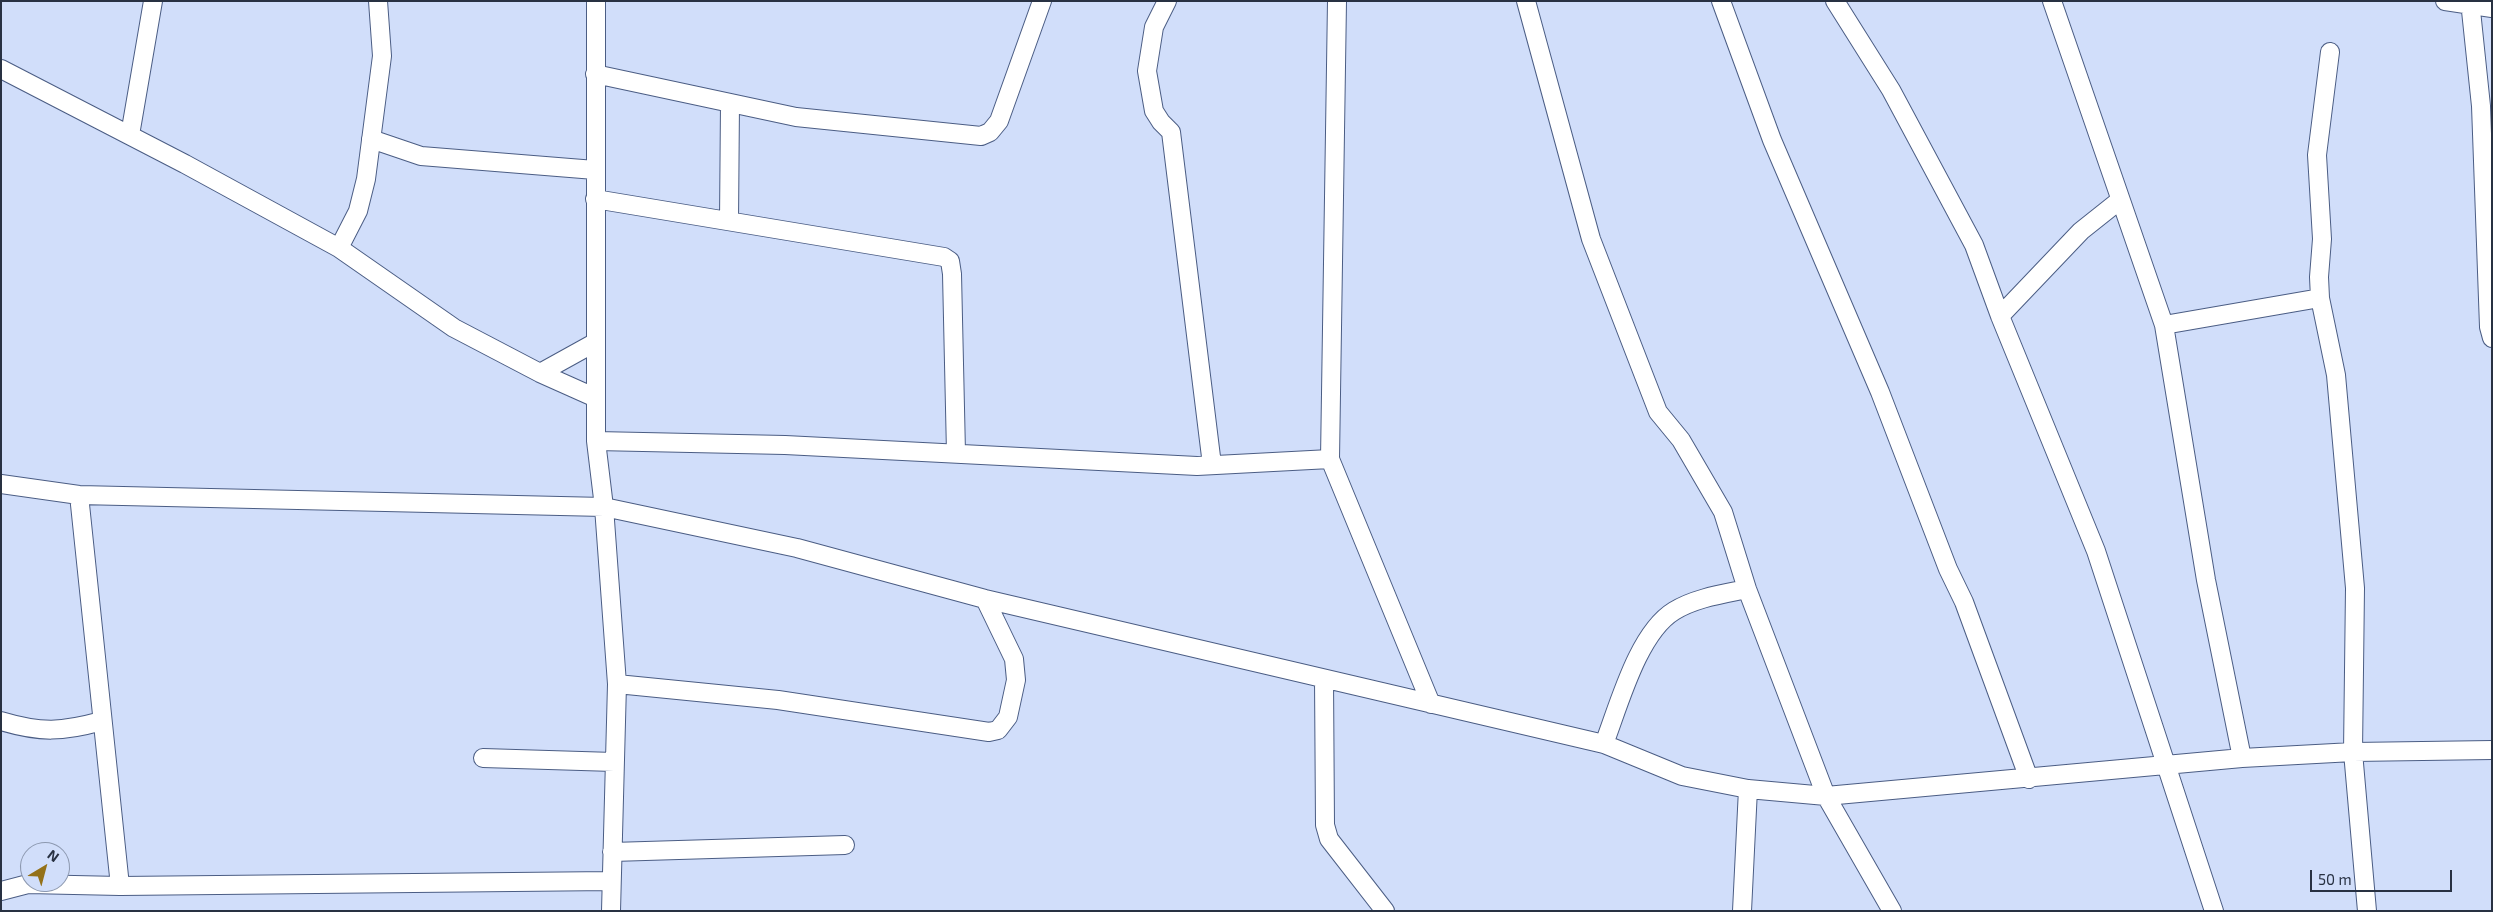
<!DOCTYPE html>
<style>
body{margin:0}
#map{position:relative;width:2493px;height:912px;overflow:hidden;background:#d1defa;font-family:"Exo 2",sans-serif}
canvas{display:block}
.frame{position:absolute;inset:0;border:2px solid #283142;pointer-events:none}
.north{position:absolute;left:20px;top:842px;width:50px;height:50px;box-sizing:border-box;background:#d1defa;border:1px solid #8d99b0;border-radius:50%;rotate:37deg;font-size:14px;font-weight:700;line-height:20px;text-align:center;color:#283142}
.north::after{content:'';display:block;margin:auto;width:18px;height:22px;background:#947118;clip-path:polygon(50% 0,100% 100%,50% 72%,0 100%)}
.scale{position:absolute;left:2310px;top:870px;width:142px;height:22px;box-sizing:border-box;border:2px solid #283142;border-top:0;padding-left:6px;font-size:15px;line-height:18px;white-space:nowrap;color:#283142;-webkit-text-stroke:4px #d1defa;paint-order:stroke}
</style>
<div id="map">
<canvas width="2493" height="912"></canvas>
<div class="frame"></div>
<div class="north">N</div>
<div class="scale">50 m</div>
</div>
<script>
const ctx = document.querySelector('canvas').getContext('2d');
ctx.lineJoin = 'round';
function trace(path, color, width, dash) {
  ctx.strokeStyle = color;
  ctx.lineWidth = width;
  ctx.lineCap = dash ? 'butt' : 'round';
  ctx.setLineDash(dash || []);
  ctx.stroke(path);
}
const minor = new Path2D(`
 M596,1V441L604,507L617,684L611,911
 M1167,1L1154,27L1147,71L1154,111L1161,122L1171,132L1212,465
 M1526,1L1591,239L1658,412L1681,440L1723,512L1747,589L1826,796L1892,911
 M1721,1L1772,140L1880,392L1948,569L1964,602L2029,779
 M1835,1L1891,90L1974,245L2000,316L2096,551L2214,911
 M2052,1L2164,325L2206,580L2242,758
 M2445,1L2492,8
 M2470,1L2481,106L2489,327L2492,338
 M2330,52L2317,155L2322,239L2319,277L2320,298L2336,375L2355,588L2353,752L2367,911
 M1,69L185,164L339,248L454,328L540,373L596,398
 M595,74L796,117L981,136L990,132L999,121L1042,1
 M130,135L153,1
 M371,139L421,156L595,170
 M595,199L944,257L950,261L952,274L956,453
 M729,221L730,103
 M339,248L358,211L366,179L382,56L378,1
 M2000,316L2081,231L2120,200
 M2164,325L2320,298
 M540,373L596,342
 M596,441L785,445L1197,466L1330,459L1431,704
 M1330,459L1337,1
 M1,484L79,495L604,507L797,548L985,599L1604,744L1682,776L1748,789L1826,796L2242,758L2353,752L2492,750
 M79,495L120,886L611,881
 M1324,679L1325,825L1329,839L1385,911
 M617,684L778,700L989,732L998,730L1008,717L1016,680L1014,659L985,599
 M1,721C41,733 62,732 102,721
 M1604,744C1619,705 1638,633 1674,611C1695,598 1723,594 1747,589
 M483,758L614,762
 M612,852L845,845
 M1,891L28,884L120,886
 M1742,911L1748,789`);
trace(minor, '#4b5d84', 20);
trace(minor, '#fff', 18);
</script>
